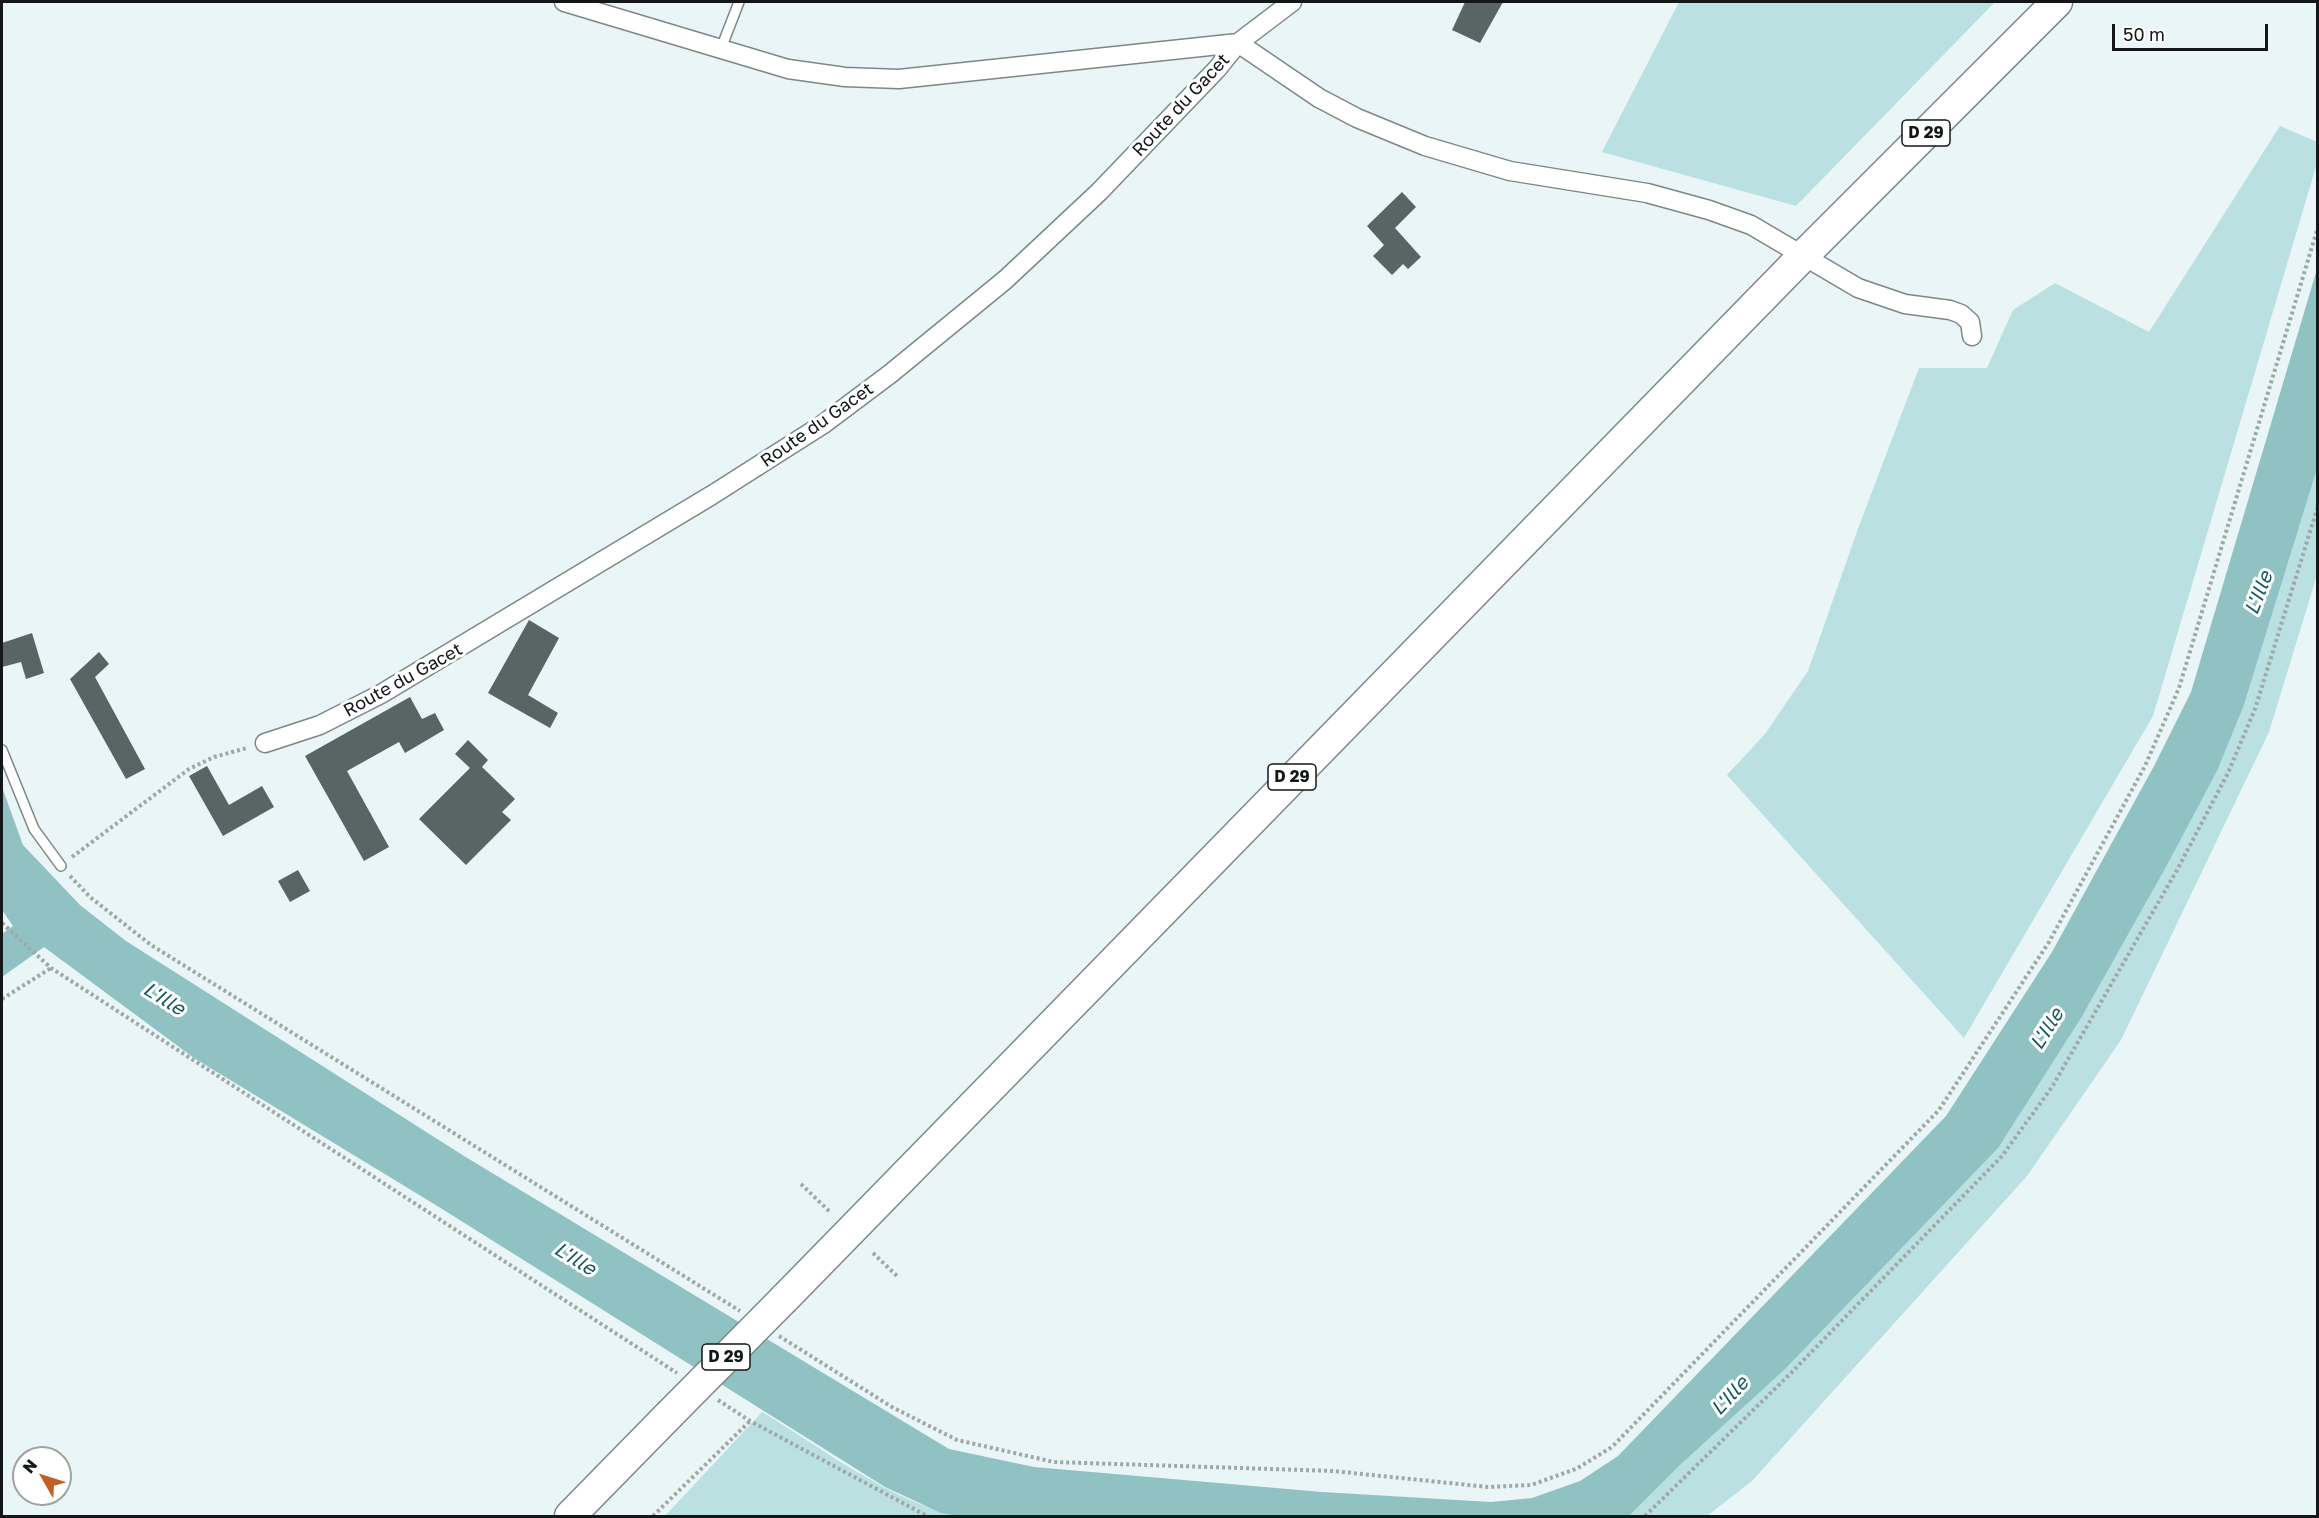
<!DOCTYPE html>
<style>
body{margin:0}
#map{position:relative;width:2319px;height:1518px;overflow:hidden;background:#e9f5f6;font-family:"Golos Text",sans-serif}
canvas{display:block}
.frame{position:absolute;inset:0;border:3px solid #131717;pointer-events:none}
.north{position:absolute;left:12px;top:1446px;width:60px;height:60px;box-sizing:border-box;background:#fff;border:2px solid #a1a2a2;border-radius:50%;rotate:309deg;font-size:16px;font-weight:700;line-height:24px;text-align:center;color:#131717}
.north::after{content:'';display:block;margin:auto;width:21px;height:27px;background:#c26023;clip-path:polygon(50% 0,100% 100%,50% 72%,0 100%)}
.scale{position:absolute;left:2112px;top:24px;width:156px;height:27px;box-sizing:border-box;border:3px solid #131717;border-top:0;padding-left:8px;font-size:18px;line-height:21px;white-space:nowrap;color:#131717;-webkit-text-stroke:4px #fff;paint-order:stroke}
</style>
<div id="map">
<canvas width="2319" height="1518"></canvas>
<div class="frame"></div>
<div class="north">N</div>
<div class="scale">50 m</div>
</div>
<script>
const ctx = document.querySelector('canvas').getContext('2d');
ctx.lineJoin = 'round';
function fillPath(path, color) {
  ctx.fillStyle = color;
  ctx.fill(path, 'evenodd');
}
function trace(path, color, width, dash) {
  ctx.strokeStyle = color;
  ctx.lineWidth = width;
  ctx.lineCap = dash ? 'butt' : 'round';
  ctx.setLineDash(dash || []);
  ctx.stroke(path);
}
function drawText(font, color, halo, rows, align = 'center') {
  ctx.font = font + ' "Golos Text",sans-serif';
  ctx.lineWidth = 6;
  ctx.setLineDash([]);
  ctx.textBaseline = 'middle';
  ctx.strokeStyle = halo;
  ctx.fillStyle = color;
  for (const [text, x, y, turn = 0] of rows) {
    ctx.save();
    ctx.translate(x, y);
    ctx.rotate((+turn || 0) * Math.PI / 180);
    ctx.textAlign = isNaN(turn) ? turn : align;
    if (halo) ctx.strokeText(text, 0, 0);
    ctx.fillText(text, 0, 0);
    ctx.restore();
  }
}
fillPath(new Path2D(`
 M1679,2H1995L1796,206L1602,152Z
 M2280,126L2317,142V163L2153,716L1964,1038L1727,775L1765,734L1808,671L1859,526L1919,368H1987L2013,310L2055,283L2149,332Z
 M2317,469V575L2269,732L2121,1040L2027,1176L1752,1481L1707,1516H1629L1681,1464L2218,769L2244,705Z
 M762,1412C819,1446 892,1502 957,1516H665Z`), '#bae0e1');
fillPath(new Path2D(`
 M2317,269V469L2244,705L2218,769L2167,865L2081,1018L1998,1148L1785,1369L1681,1464L1629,1516H957L941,1513L885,1487L439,1207L194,1058L44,947L2,977V934L13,926L2,910V787L23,845L80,905L126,941L464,1156L949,1449L1034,1467L1322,1492L1491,1502L1532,1498L1580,1481L1618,1456L1946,1116L2052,952L2154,766L2191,692Z`), '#90c2c3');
fillPath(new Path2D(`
 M1465,2H1503L1480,43L1452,30Z
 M1402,192L1416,207L1395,228L1421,257L1408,269L1403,264L1392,275L1373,256L1384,245L1367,226Z
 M529,620L559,638L528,695L558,713L550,728L488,693Z
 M32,633L44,673L26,679L21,662L2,667V643Z
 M99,652L109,664L95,677L145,769L126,779L70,679Z
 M410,697L422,719L435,713L444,730L405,753L399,742L347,771L389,847L364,861L305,756Z
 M468,740L488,760L482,767L515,799L502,812L511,820L466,865L419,819L470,768L455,754Z
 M207,766L229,805L262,786L274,807L223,836L189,776Z
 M298,870L310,891L290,902L278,881Z`), '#596464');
const lane = new Path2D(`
 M720,51L739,2
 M2,750L34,829L61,866`);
const street = new Path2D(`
 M564,2L788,69L845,77L899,79L1238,43L1319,98L1357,118L1425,146L1510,171L1647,193L1709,210L1751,225L1858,288L1905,304L1950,310L1961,314L1970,322L1972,336
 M265,743L320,725L381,694L712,495L822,425L890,374L1005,280L1099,192L1217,69L1238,43L1292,2`);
const primary = new Path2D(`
 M784,1299L1802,257L2057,2
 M570,1516L669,1415`);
trace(lane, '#7c8787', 12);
trace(street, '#7c8787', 21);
trace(primary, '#7c8787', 33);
trace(new Path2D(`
 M72,857L189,769L214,757L247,748
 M70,876L90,897L151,945L740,1311
 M2,923L51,968L677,1373
 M2,999L51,968
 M801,1184L830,1212
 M873,1253L899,1278
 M779,1336L892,1407L957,1440L1054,1462L1333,1471L1488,1487L1531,1485L1576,1469L1612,1447L1939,1110L2049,942L2145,766L2179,688L2318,227
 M718,1400L750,1421L927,1516
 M653,1516L750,1421
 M1645,1516L1790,1374L2002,1156L2052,1087L2177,870L2228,773L2255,709L2318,506`), '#9fa8a9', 4, [3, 3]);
trace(lane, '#fff', 9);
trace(street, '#fff', 18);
trace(primary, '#fff', 30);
const primaryBridge = new Path2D(`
 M669,1415L784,1299`);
trace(primaryBridge, '#7c8787', 33, []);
trace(primaryBridge, '#fff', 30);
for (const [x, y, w] of [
 [1926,133,48],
 [1292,777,48],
 [726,1357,48]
]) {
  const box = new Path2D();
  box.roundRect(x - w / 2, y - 13, w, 26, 4.5);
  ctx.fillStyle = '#fff';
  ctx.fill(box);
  trace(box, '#131717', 1.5);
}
drawText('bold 16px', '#131717', null, [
 ["D 29",1926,133],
 ["D 29",1292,777],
 ["D 29",726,1357]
]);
drawText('18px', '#131717', '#fff', [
 ["Route du Gacet",1181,105,-47],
 ["Route du Gacet",817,425,-35],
 ["Route du Gacet",403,680,-29]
]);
drawText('italic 20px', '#155b5d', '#fff', [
 ["L'Ille",2259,593,-69],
 ["L'Ille",164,999,32],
 ["L'Ille",2047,1029,-58],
 ["L'Ille",575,1259,32],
 ["L'Ille",1730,1396,-47]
]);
</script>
